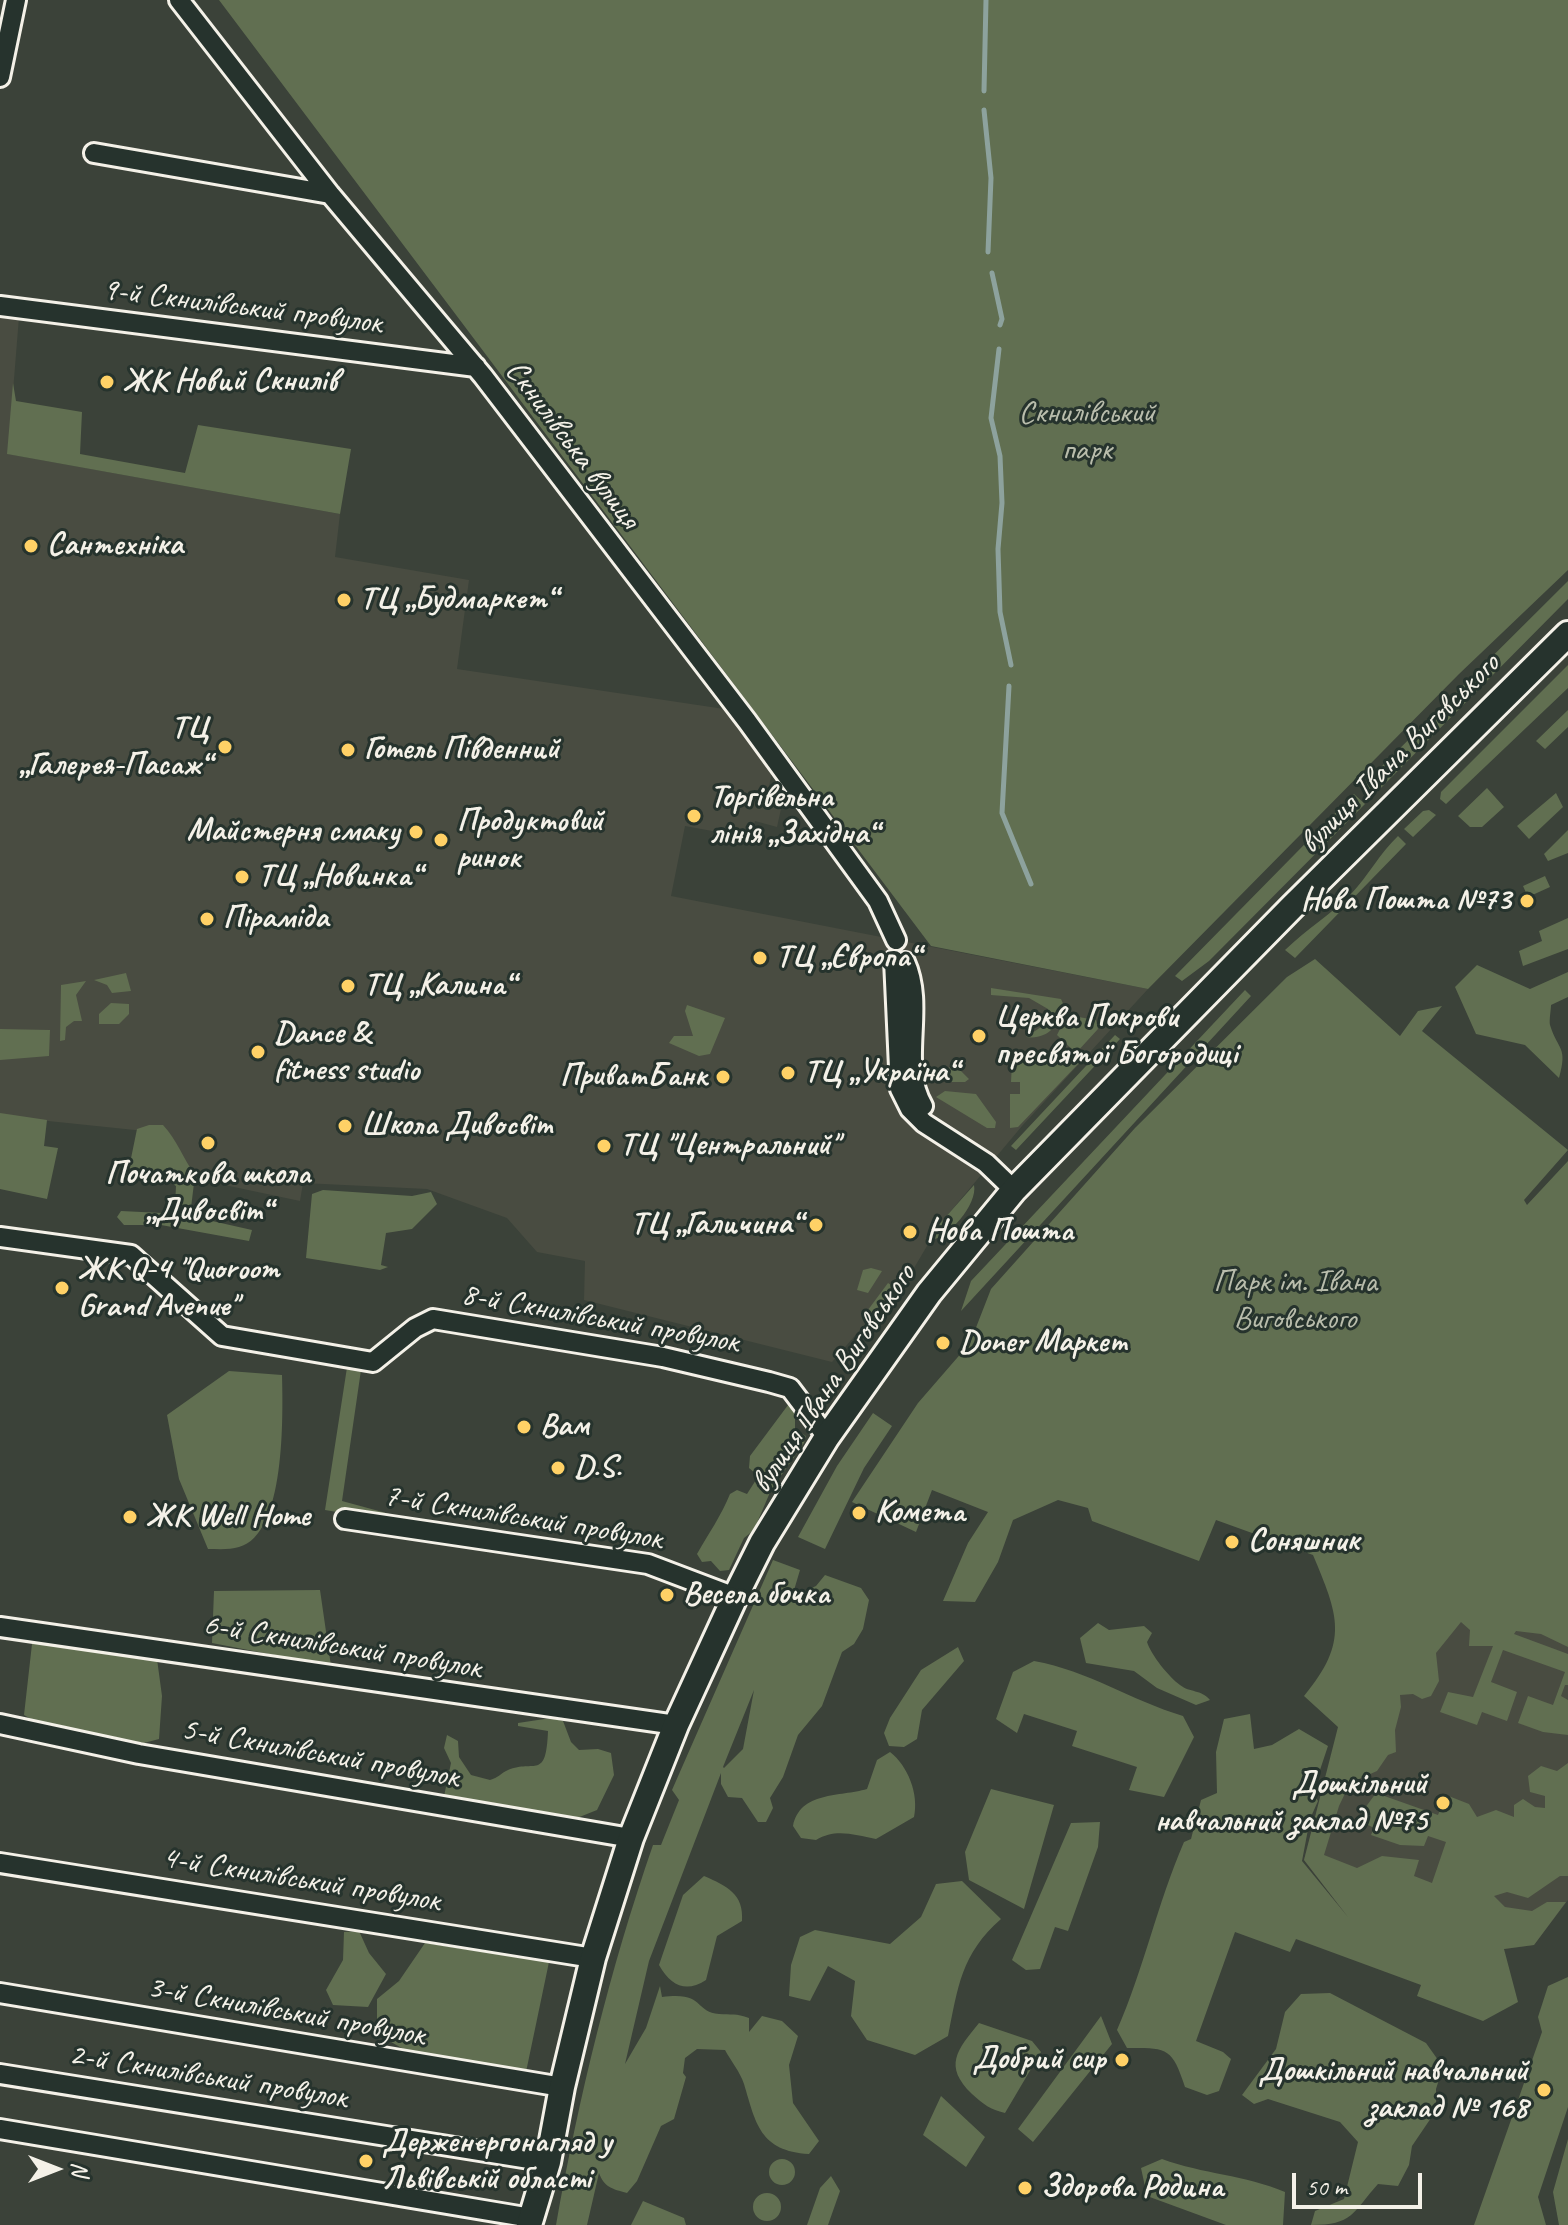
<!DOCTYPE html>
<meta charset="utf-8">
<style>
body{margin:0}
#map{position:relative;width:1568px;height:2225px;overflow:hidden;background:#3b4239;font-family:Caveat,sans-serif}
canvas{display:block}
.north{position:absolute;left:16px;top:2129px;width:80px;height:80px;-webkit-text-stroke:6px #26332d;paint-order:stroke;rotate:90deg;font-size:22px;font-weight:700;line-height:32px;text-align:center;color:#f4f1e8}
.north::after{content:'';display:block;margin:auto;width:28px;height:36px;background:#f4f1e8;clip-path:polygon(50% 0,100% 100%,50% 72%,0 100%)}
.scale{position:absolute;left:1292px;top:2173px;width:130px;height:36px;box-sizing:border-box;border:4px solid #f4f1e8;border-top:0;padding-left:10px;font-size:24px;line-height:28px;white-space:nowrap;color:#f4f1e8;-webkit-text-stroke:6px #26332d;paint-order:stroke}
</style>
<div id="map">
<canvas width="1568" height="2225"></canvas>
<div class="north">N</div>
<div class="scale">50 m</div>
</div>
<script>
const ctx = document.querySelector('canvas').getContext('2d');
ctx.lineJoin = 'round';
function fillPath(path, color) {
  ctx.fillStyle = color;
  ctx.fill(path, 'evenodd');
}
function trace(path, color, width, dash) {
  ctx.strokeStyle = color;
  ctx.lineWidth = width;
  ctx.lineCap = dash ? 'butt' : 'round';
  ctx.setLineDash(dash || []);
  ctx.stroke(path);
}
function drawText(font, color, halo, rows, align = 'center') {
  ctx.font = font + ' Caveat,sans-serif';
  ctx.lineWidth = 6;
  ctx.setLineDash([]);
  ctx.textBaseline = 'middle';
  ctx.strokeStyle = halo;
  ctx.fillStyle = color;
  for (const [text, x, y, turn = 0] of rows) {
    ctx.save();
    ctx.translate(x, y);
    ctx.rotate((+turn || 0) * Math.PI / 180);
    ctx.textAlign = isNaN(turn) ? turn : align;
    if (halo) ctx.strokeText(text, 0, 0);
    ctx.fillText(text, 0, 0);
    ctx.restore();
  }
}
fillPath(new Path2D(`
 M0,315L19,317L8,454L340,514L335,557L469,580L457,669L731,710L773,765L769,787L785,791L777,827L755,821L750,838L685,826L671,896L1148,989L1022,1126L940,1224L914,1268L832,1362L584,1300L585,1261L537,1252L507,1218L427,1189L303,1183L300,1201L182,1176L154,1132L0,1116Z
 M1471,1596L1568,1614V1900L1534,1945L1454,1956L1350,1920L1304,1860L1339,1727Z`), '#494c41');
fillPath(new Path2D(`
 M219,0H1568V570L1459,674L1148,989L931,946Z
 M13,383L16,401L82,412L80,454L185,473L198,425L351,449L340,514L7,454Z
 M1568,581V599L1372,797L1362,786Z
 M1568,665V688L1446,804L1440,799L1441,792Z
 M1568,710V727L1545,749L1536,741Z
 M1487,788L1504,807L1482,827H1470L1458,816Z
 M1556,793L1563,807L1529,839L1517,826Z
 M1354,794L1365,804L1209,961L1182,981L1175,976Z
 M1429,810L1436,815L1413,837L1404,829L1423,811Z
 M1568,830V853L1548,861L1544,854Z
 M1398,836L1406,844L1295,958L1285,950C1307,929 1330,915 1351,894C1369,875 1379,854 1398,836Z
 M1545,876L1550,887L1528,897L1523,886Z
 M1568,918V949L1523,966L1519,951L1542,941L1539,931Z
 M1315,959L1400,1036L1418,1011L1442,1006L1422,1031L1568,1150L1524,1200L1527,1205L1568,1161V1647L1541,1634L1516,1631L1514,1634L1568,1654V1685H1565L1561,1696L1568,1700V1735L1543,1732L1518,1723L1528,1696L1553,1705L1565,1672L1503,1650L1491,1682L1517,1692L1507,1721L1482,1712L1477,1725L1440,1712L1448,1692L1473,1697L1493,1646H1469L1470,1630L1461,1622L1436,1653L1439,1681L1431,1696L1422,1699L1413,1694L1400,1695L1401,1707L1395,1730L1396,1752L1388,1755L1377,1771L1350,1783L1339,1806L1324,1855L1357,1868L1382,1856L1419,1860L1414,1876L1432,1883L1446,1842L1428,1836L1424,1846L1400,1845L1371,1835L1374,1828L1368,1825L1365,1808L1376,1793L1438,1815L1446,1795L1469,1804L1477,1817L1496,1810L1514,1817V1805L1523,1799L1535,1807L1545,1808V1796L1530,1792L1528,1776L1541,1766L1557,1771L1568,1763V1876H1560L1528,1898L1507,1892L1494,1896L1505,1907L1532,1911L1547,1902H1566L1534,1945L1504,1949L1518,2002L1483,2021L1417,1996L1421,1985L1296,1939L1290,1952L1235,1932L1196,2041L1223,2052L1231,2059L1219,2091L1207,2095L1185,2087C1172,2047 1167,2048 1127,2048L1117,2030C1144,1969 1157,1904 1184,1842L1191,1839L1201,1800L1217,1793L1216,1752L1224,1719L1250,1714L1254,1749L1272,1745L1299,1729L1328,1746L1320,1770L1307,1783L1318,1801L1310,1819L1302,1861L1348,1917L1304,1860L1338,1727L1304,1696C1350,1641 1338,1615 1313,1555L1216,1520L1199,1561L1092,1521L1088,1508L1058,1500L1013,1520L998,1562L975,1602L943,1601L968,1543L988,1512L932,1490L916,1532L852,1502L918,1403L970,1343L991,1289L1135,1128L1287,977Z
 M1477,965L1530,989L1568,972V997L1551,1005C1551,1010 1549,1020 1550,1025C1558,1051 1568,1046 1559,1078L1525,1045L1476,1034L1455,987Z
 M126,973L131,991L112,993L107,985L94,980Z
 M86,981L76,995L82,1021H74L66,1027L65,1040L60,1041L61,985Z
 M991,988L1061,999L1065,1008C1058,1026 1047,1040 1026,1037L1047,1023L1048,1009L1029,998L991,995Z
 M1245,990L1251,996L961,1311L971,1281Z
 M111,1003L129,1004V1014L119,1024H99V1014Z
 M687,1005L725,1018L710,1054L699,1056L669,1043L674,1036H693L685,1011Z
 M1067,1015L1096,1020L1098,1029L1076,1053L1057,1035Z
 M0,1029L50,1030L49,1056L0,1060Z
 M1115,1035L1120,1039L1016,1150L1011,1146Z
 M1062,1045L1080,1062L1018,1127L1010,1128V1094H1020V1082H1011L1012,1063L1022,1056L1035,1055L1044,1063L1050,1062L1054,1052Z
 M954,1064L969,1079L965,1082H945V1071Z
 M945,1091L976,1094L996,1122L995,1128H987L936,1097Z
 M0,1113L47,1120L44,1146L58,1148L47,1199L0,1189Z
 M149,1125H163C177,1140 183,1158 195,1175L190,1216L252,1230L249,1241L161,1225H124L117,1217L121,1211L162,1213L175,1206L176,1186L167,1180L129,1168L137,1129Z
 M974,1185C978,1204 948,1239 930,1240L928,1237Z
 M323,1190L412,1196L431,1192L437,1204L412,1229L386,1233L381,1265L388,1267L380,1270L306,1258L312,1194Z
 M871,1268L882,1271L868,1293L857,1290L863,1270Z
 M888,1283L894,1287L867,1322L862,1318Z
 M348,1361L361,1370L342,1501L456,1532L325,1510Z
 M229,1371L282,1375C283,1414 286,1535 239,1547C230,1550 218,1549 208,1549L179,1479L167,1415Z
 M794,1397L804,1412L795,1417V1429L806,1436L804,1443L771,1490L754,1530L744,1538L729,1570L720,1571L711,1561L702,1562L697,1554C709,1533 721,1516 730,1494L737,1490L747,1494L761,1472L756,1474L749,1468L750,1456Z
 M873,1413L892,1426L864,1468L825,1549L798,1537L837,1466Z
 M773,1560L800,1570L792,1597L816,1586L825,1575L861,1588L869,1600L863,1629L854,1644L842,1652L822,1706L798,1735L783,1777L770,1798L773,1808L766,1822H758L742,1798L728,1797L721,1784V1773L649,1961L625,2064L646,2028L660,1986L662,1997C705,1991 694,2012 719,2014C731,2015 736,2013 749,2018V2032L762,2016L782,2021L798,2036L789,2065L793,2103L819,2141L809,2154C760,2151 756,2124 744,2084C740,2072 731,2061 725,2050L697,2049L685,2058L683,2073L686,2077L674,2119L661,2126L637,2181L627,2193C612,2189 604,2187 599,2173L587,2225H556C579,2096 610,1969 653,1845H661L679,1800L672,1790ZM754,1690L743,1749L724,1768L723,1767Z
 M320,1590L331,1666L212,1643L214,1591Z
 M1098,1623L1109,1630L1144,1626L1152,1633L1147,1642C1151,1655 1169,1677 1180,1685C1190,1693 1201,1689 1210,1700L1196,1705L1157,1688L1134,1671L1086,1663L1080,1638Z
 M32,1644L92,1646L157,1659L162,1696L159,1739L129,1747L47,1728L24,1715Z
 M958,1647L964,1661L922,1710L917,1739L904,1747L889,1746L884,1733L890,1718L921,1670Z
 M1034,1661C1089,1671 1130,1700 1183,1716L1194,1737L1164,1797L1129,1790L1137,1767L1072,1746L1077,1731L1024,1714L1017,1733L996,1719L1013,1672Z
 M551,1718L563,1721L571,1742L579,1750L598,1749L611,1753L614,1775L597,1810L572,1820L503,1808L491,1802L471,1806L443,1801L451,1763L444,1748L447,1735L458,1741L459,1757L471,1775L490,1780C498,1778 501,1773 508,1770C535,1759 546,1781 548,1731L518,1726V1723Z
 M890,1752C908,1766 919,1794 914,1817L876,1839C854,1835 836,1828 816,1840L801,1838L793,1826C800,1791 840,1797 867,1789L877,1760Z
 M991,1789L1054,1805L1024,1909L969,1880L965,1852Z
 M1100,1822L1098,1847L1068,1931L1055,1927L1040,1969L1026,1970L1012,1960L1071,1823Z
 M704,1876C727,1886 744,1894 742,1921L717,1936L706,1980C686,1993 671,1986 659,1965L683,1895Z
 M962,1881L1001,1919C961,1954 958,1987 948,2036L915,2055L867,2040L851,2016L855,1981L828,1966L810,2001L789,1996L791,1965L800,1937L815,1930L890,1944L921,1917L936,1884Z
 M359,1931L369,1953L386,1974L368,2007L333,2005L326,1990L343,1960L344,1932Z
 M425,1943L549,1962L526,2072L414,2055L377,2034V1999L399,1981Z
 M1568,1977V2107L1538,2197L1546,2225H1474L1542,2032L1538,2017L1548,1986Z
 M1330,1993L1426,2043L1443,2067L1436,2089V2116L1431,2118L1412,2146L1409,2165L1398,2186L1378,2184C1352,2213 1353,2225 1311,2225L1315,2211L1344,2199L1358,2142L1340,2122L1268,2099L1254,2104L1242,2095L1276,2049L1285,2012L1301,1994Z
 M1101,2016L1112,2044L1033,2142L1018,2129Z
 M979,2023L1032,2041L1041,2052L1005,2113C990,2109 984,2105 972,2094C943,2066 957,2050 979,2023Z
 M941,2096L985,2137L966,2167L923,2135Z
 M1568,2139V2225H1559L1553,2192Z
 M1162,2159C1203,2174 1245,2175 1285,2192L1283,2225H1226L1147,2196L1141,2168Z
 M769 2172a13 13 0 1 1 26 0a13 13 0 1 1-26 0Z
 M831,2176L840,2191L828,2225H807L820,2188Z
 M753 2207a14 14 0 1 1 28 0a14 14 0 1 1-28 0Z
 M643,2201L684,2218L686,2225H631Z`), '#616f51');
trace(new Path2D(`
 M984,91L986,0
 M984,110L991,178L988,252
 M992,273L1002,319L1000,325
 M999,349L991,418L1000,456L1002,503L998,549L1000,612L1011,665
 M1009,686L1002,813L1031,884`), '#8da29d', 5);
const minor = new Path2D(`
 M179,0L330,194L483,376L747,721L878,901L896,940
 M0,77L16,0
 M94,153L330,194
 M0,306L476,367
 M894,960L900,1089L910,1109L924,1123L986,1163L1014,1190
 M905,962C926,1008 898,1064 923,1106
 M0,1237L131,1255L222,1336L373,1362L415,1328L433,1319L663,1357L769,1382L790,1388L827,1437
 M345,1519L648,1564L735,1597
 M0,1627L676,1725
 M0,1724L139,1754L631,1838
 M0,1863L593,1958
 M0,1993L562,2087
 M0,2074L548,2162
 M0,2129L531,2218`);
const major = new Path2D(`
 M529,2225L548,2162L562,2087L593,1958L631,1838L676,1725L735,1597L762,1543L827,1437L929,1293L1014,1190L1292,907L1568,634`);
trace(minor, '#f4f1e8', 24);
trace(major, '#f4f1e8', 30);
trace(minor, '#26332d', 18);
trace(major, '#26332d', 24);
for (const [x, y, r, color] of [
 [107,382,8,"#ffd166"],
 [31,546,8,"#ffd166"],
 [344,600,8,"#ffd166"],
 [225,747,8,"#ffd166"],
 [348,750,8,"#ffd166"],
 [694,816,8,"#ffd166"],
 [416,832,8,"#ffd166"],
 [441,840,8,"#ffd166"],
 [242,877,8,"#ffd166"],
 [1527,901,8,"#ffd166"],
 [207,919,8,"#ffd166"],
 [760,958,8,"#ffd166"],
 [348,986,8,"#ffd166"],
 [979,1036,8,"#ffd166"],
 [258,1052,8,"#ffd166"],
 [788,1073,8,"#ffd166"],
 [723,1077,8,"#ffd166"],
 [345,1126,8,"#ffd166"],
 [208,1143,8,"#ffd166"],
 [604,1146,8,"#ffd166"],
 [816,1225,8,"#ffd166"],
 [910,1232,8,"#ffd166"],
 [62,1288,8,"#ffd166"],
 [943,1343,8,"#ffd166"],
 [524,1427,8,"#ffd166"],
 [558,1468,8,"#ffd166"],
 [859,1513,8,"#ffd166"],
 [130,1517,8,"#ffd166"],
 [1232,1542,8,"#ffd166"],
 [667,1595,8,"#ffd166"],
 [1443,1803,8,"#ffd166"],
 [1122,2060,8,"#ffd166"],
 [1544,2090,8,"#ffd166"],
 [366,2161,8,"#ffd166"],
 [1025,2188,8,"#ffd166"]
]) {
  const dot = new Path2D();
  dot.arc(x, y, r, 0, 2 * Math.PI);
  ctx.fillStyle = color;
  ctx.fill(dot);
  trace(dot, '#26332d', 3);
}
drawText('32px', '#f4f1e8', '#26332d', [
 ["9-й Скнилівський провулок",242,307,7],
 ["Скнилівська вулиця",572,445,53],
 ["вулиця Івана Виговського",1400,754,-45],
 ["8-й Скнилівський провулок",600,1319,10],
 ["вулиця Івана Виговського",834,1379,-56],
 ["7-й Скнилівський провулок",523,1518,9],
 ["6-й Скнилівський провулок",342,1647,9],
 ["5-й Скнилівський провулок",320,1754,10],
 ["4-й Скнилівський провулок",301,1880,9],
 ["3-й Скнилівський провулок",286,2012,10],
 ["2-й Скнилівський провулок",208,2077,9]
]);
drawText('bold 32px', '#f4f1e8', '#26332d', [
 ["ЖК Новий Скнилів",123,382],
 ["Сантехніка",47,546],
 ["ТЦ „Будмаркет“",360,600],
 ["ТЦ",209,729,"right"],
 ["„Галерея-Пасаж“",209,766,"right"],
 ["Готель Південний",364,750],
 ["Торгівельна",710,798],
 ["лінія „Західна“",710,835],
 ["Продуктовий",457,822],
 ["ринок",457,859],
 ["Майстерня смаку",400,832,"right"],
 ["ТЦ „Новинка“",258,877],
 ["Нова Пошта №73",1511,901,"right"],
 ["Піраміда",223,919],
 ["ТЦ „Європа“",776,958],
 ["ТЦ „Калина“",364,986],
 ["Церква Покрови",995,1018],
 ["пресвятої Богородиці",995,1055],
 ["Dance &",274,1034],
 ["fitness studio",274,1071],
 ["ТЦ „Україна“",804,1073],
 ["ПриватБанк",707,1077,"right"],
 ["Школа Дивосвіт",361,1126],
 ["ТЦ \"Центральний\"",620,1146],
 ["Початкова школа",208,1175,"center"],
 ["„Дивосвіт“",208,1212,"center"],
 ["ТЦ „Галичина“",800,1225,"right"],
 ["Нова Пошта",926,1232],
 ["ЖК Q-4 \"Quoroom",78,1270],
 ["Grand Avenue\"",78,1307],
 ["Doner Маркет",959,1343],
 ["Вам",540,1427],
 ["D.S.",574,1468],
 ["Комета",875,1513],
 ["ЖК Well Home",146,1517],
 ["Соняшник",1248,1542],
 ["Весела бочка",683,1595],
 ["Дошкільний",1427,1785,"right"],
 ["навчальний заклад №75",1427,1822,"right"],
 ["Добрий сир",1106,2060,"right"],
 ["Дошкільний навчальний",1528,2072,"right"],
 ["заклад № 168",1528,2109,"right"],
 ["Держенергонагляд у",382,2143],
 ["Львівській області",382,2180],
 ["Здорова Родина",1041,2188]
], 'left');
drawText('32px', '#b9bdac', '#26332d', [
 ["Скнилівський",1087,414],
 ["парк",1087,451],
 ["Парк ім. Івана",1295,1283],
 ["Виговського",1295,1320]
]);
</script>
